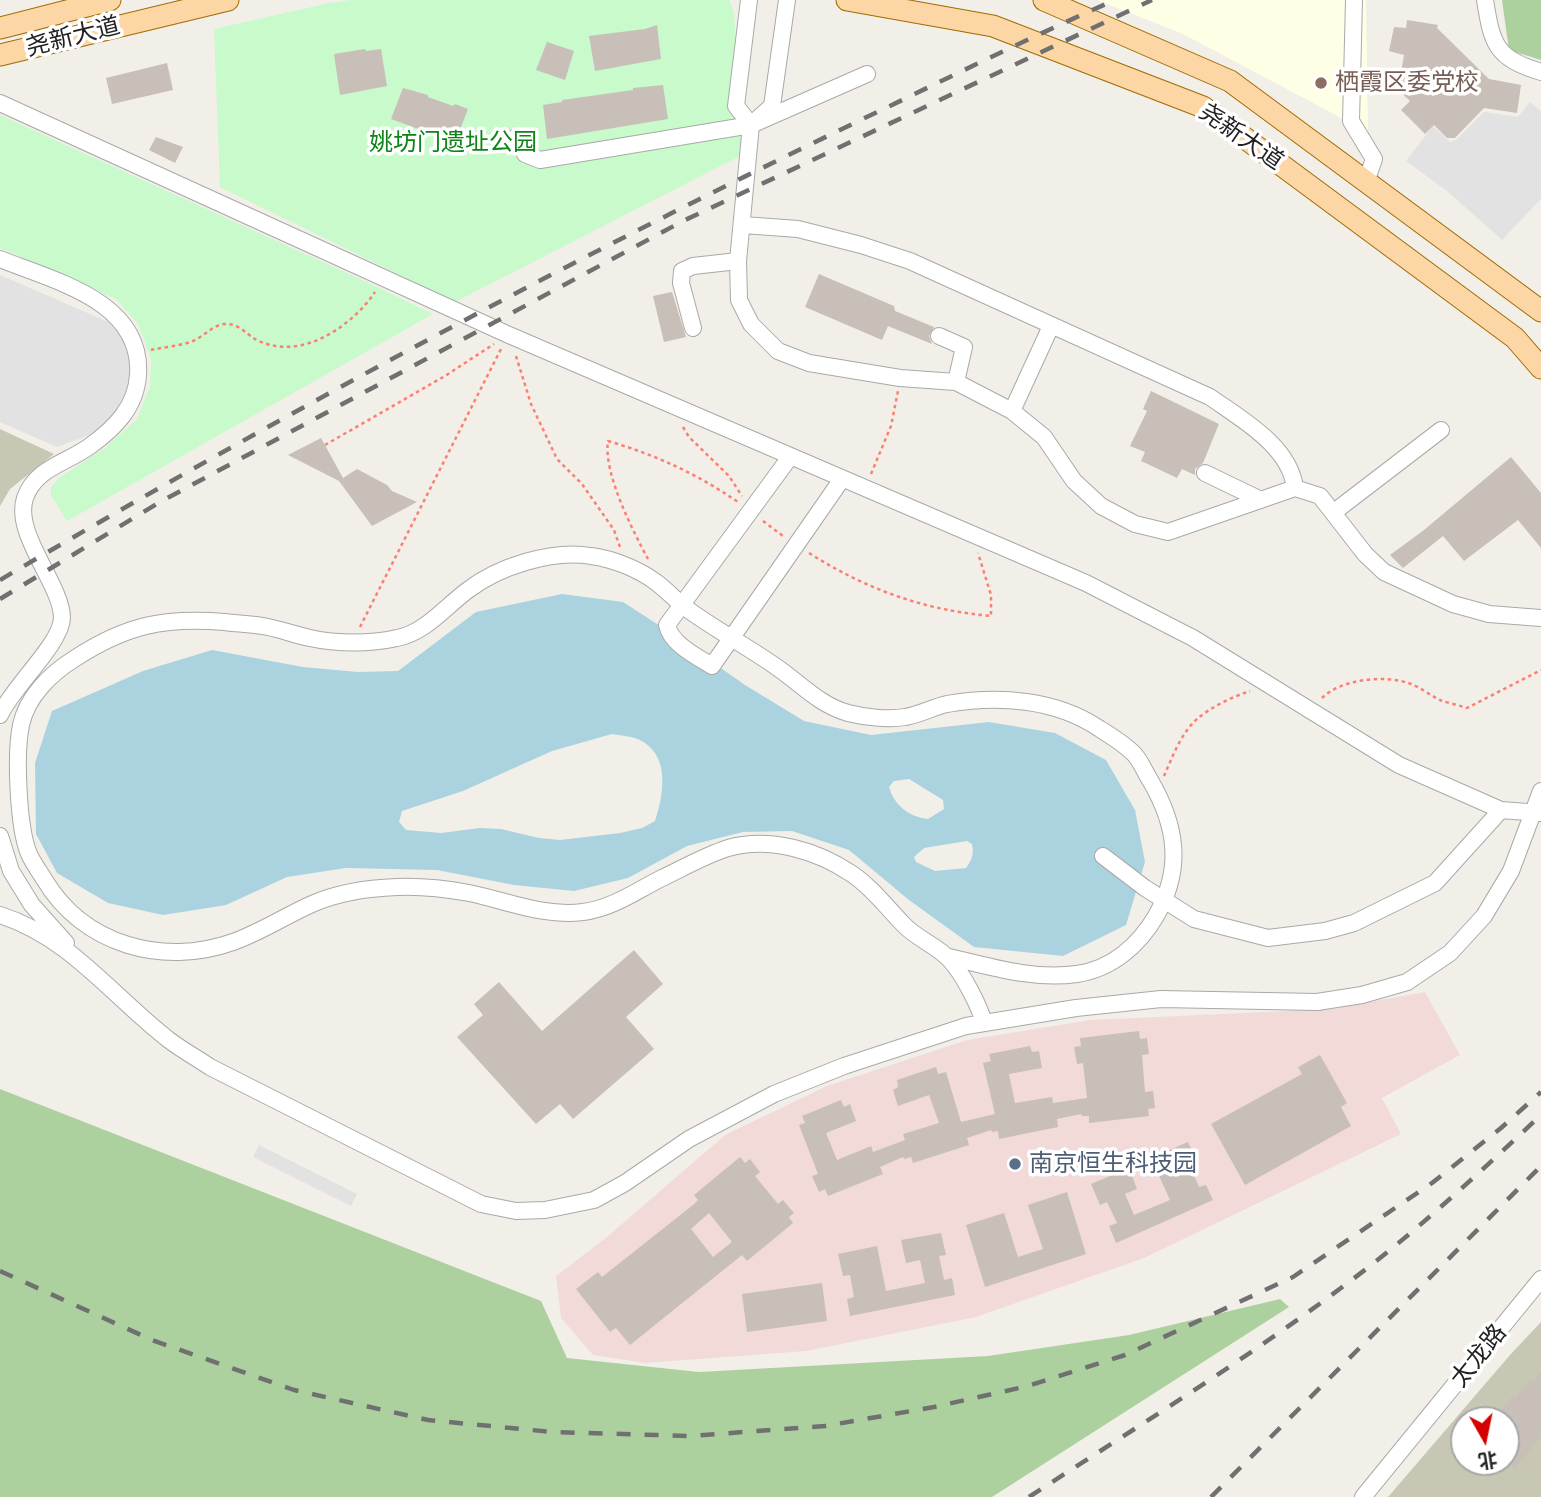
<!DOCTYPE html>
<meta charset="utf-8">
<style>
body{margin:0}
#map{position:relative;width:1541px;height:1497px;overflow:hidden;background:#f2efe9;font-family:Figtree,"Noto Sans SC",sans-serif}
canvas{display:block}
.north{position:absolute;left:1450px;top:1406px;width:70px;height:70px;box-sizing:border-box;background:#fff;border:2px solid #a7a7a7;border-radius:50%;rotate:171deg;font-size:19px;font-weight:700;line-height:28px;text-align:center;color:#222}
.north::after{content:'';display:block;margin:auto;width:24px;height:32px;background:#d40000;clip-path:polygon(50% 0,100% 100%,50% 72%,0 100%)}
</style>
<div id="map">
<canvas width="1541" height="1497"></canvas>
<div class="north">北</div>
</div>
<script>
const ctx = document.querySelector('canvas').getContext('2d');
ctx.lineJoin = 'round';
function fillPath(path, color) {
  ctx.fillStyle = color;
  ctx.fill(path, 'evenodd');
}
function trace(path, color, width, dash) {
  ctx.strokeStyle = color;
  ctx.lineWidth = width;
  ctx.lineCap = dash ? 'butt' : 'round';
  ctx.setLineDash(dash || []);
  ctx.stroke(path);
}
function drawText(font, color, halo, rows, align = 'center') {
  ctx.font = font + ' Figtree,"Noto Sans SC",sans-serif';
  ctx.lineWidth = 7;
  ctx.setLineDash([]);
  ctx.textBaseline = 'middle';
  ctx.strokeStyle = halo;
  ctx.fillStyle = color;
  for (const [text, x, y, turn = 0] of rows) {
    ctx.save();
    ctx.translate(x, y);
    ctx.rotate((+turn || 0) * Math.PI / 180);
    ctx.textAlign = isNaN(turn) ? turn : align;
    if (halo) ctx.strokeText(text, 0, 0);
    ctx.fillText(text, 0, 0);
    ctx.restore();
  }
}
fillPath(new Path2D(`
 M1425,992L1460,1055L1382,1098L1401,1134L1144,1258L976,1317L806,1351L645,1363L593,1355L561,1318L556,1276L607,1237L725,1135L827,1086L967,1040L1091,1020L1332,1009Z`), '#f2dad9');
fillPath(new Path2D(`
 M1097,0H1366L1368,132L1183,34Z`), '#ffffe5');
fillPath(new Path2D(`
 M0,429L54,454L10,489L0,506Z
 M1541,1322V1497H1388L1510,1355ZM1464,1420H1506V1462H1464Z`), '#c7c7b4');
fillPath(new Path2D(`
 M1502,0H1541V60L1509,50Z
 M0,1089L541,1301L567,1358L699,1372L988,1356L1129,1335L1280,1299L1289,1307L992,1497H0Z`), '#add19e');
fillPath(new Path2D(`
 M351,0H729L734,12L742,155L455,302L220,187L214,29L329,3Z
 M0,115L371,284L433,314L67,521L51,495V487L59,478L105,448L137,419L150,386L151,359L138,324L116,299L0,248Z`), '#c8facc');
fillPath(new Path2D(`
 M1530,102L1541,111V199L1502,240L1447,191L1406,161L1433,126L1450,142L1457,139L1484,112L1518,117Z
 M0,275L120,327L135,365L128,392L112,418L87,436L57,447L0,422Z
 M259,1145L357,1194L351,1206L253,1157Z`), '#e2e2e2');
fillPath(new Path2D(`
 M562,594L623,602L671,633L745,685L804,721L871,735L989,722L1055,733L1106,760L1135,810L1145,862L1126,925L1063,956L974,947L909,900L849,850L792,831L743,832L687,846L628,878L574,891L514,885L437,870L346,868L287,877L226,905L163,915L108,903L57,873L36,834L35,763L52,711L143,671L212,650L303,667L358,672L398,671L476,612ZM612,734C623,736 636,736 645,743C670,760 663,797 655,821L642,828L620,833L560,840L539,838L501,829L480,828L441,833L406,830L399,822L402,811L463,791L552,751ZM909,779L943,800L944,809L928,819C909,817 894,805 889,787L894,781ZM967,841L972,844C974,854 972,860 966,868L935,871L916,862L914,857L924,848Z`), '#aad3df');
fillPath(new Path2D(`
 M1407,20L1438,25L1437,28L1489,79L1521,85L1517,113L1484,108L1455,138H1447L1434,125L1425,134L1401,110L1410,101L1398,90L1404,55L1389,51L1394,27L1406,28Z
 M657,25L661,59L595,71L589,36L645,29Z
 M547,42L574,51L565,80L536,70Z
 M365,49L366,51L381,49L387,86L340,95L334,54Z
 M167,63L173,90L112,104L106,78Z
 M663,85L668,119L547,139L543,105L562,102V100L633,90V88Z
 M403,88L428,95V97L453,106L455,104L468,109L459,132L460,135L457,143L391,119Z
 M156,137L183,147L175,163L149,150Z
 M819,274L894,306L895,311L934,327L929,336L932,344L888,326L882,340L805,307Z
 M672,292L686,337L664,342L653,296Z
 M1151,391L1219,424L1203,463L1195,469V475L1182,469L1177,478L1141,461L1145,452L1130,446L1147,411L1143,409Z
 M321,438L343,478L357,469L387,485L392,491L417,502L372,526L339,481L288,455Z
 M1511,457L1541,493V548L1518,520L1464,561L1443,536L1403,568L1390,555L1424,530Z
 M634,950L663,984L626,1017L654,1049L573,1119L560,1104L536,1124L457,1037L483,1015L474,1004L499,982L542,1031Z
 M1139,1031L1140,1039L1147,1038L1149,1054L1142,1055L1145,1092L1153,1091L1155,1108L1148,1109L1149,1116L1089,1123V1116H1082L1081,1114L1057,1119L1058,1127L999,1139L998,1131L992,1132L991,1130L967,1138L969,1145L913,1163L911,1157L904,1159L903,1157L880,1167L883,1174L828,1196L825,1189L819,1192L812,1176L818,1174L799,1125L805,1123L802,1116L841,1100L844,1107L850,1104L856,1121L826,1133L837,1160L871,1146L873,1152L905,1140L903,1134L939,1123L929,1095L898,1106L893,1090L898,1087L897,1080L936,1067L938,1074L946,1072L961,1122L995,1114L983,1063L991,1061L989,1054L1030,1046L1032,1052L1039,1051L1042,1068L1009,1074L1015,1103L1052,1097L1053,1103L1087,1098L1083,1063L1077,1064L1074,1047L1081,1046L1080,1038Z
 M1320,1055L1347,1103L1341,1107L1351,1126L1245,1185L1211,1124L1302,1074L1298,1067Z
 M1188,1142L1198,1163L1190,1166L1199,1187L1206,1185L1213,1200L1116,1243L1109,1226L1117,1223L1107,1202L1100,1205L1091,1184L1129,1168L1137,1189L1125,1194L1134,1215L1170,1200L1151,1158Z
 M740,1157L745,1163L750,1159L760,1172L755,1176L778,1204L783,1200L794,1213L789,1217L793,1223L747,1261L742,1255L630,1345L616,1328L610,1332L576,1289L598,1272L602,1277L693,1205L698,1200L694,1195ZM709,1213L732,1242L713,1257L691,1229Z
 M1067,1192L1086,1254L985,1287L966,1225L1004,1213L1018,1257L1043,1249L1028,1205Z
 M941,1233L946,1255L939,1256L944,1280L952,1278L955,1295L850,1316L847,1299L854,1297L850,1275L843,1276L838,1254L877,1246L886,1291L925,1283L920,1260L906,1263L901,1240Z
 M822,1283L827,1321L747,1332L742,1294Z
 M1541,1372V1436L1515,1468L1506,1460V1420H1492L1513,1396L1515,1398L1531,1379L1534,1381Z`), '#c7bfb8');
const minor = new Path2D(`
 M749,0L736,106L751,125
 M1354,0L1351,121L1374,159L1366,182
 M1485,0C1492,44 1495,58 1541,72
 M867,74L751,125L738,261L739,300L751,324L778,351L809,363L900,378L956,382L1012,411L1044,437L1074,481L1101,506L1135,524L1168,532L1295,488
 M0,103L509,335L1086,583L1193,638L1399,765L1501,810L1435,883L1354,923L1325,931L1268,938L1194,919L1145,888L1103,856
 M516,137L525,154L540,160L751,125L772,106L787,0
 M743,225L798,229L861,245L910,261L1210,397C1241,419 1290,446 1295,488L1320,496L1365,554L1384,572L1453,604L1489,614L1541,618
 M0,259C54,281 143,301 138,375C136,407 115,428 90,446C67,463 35,468 25,498C13,534 62,585 62,618C61,644 13,686 0,715
 M693,328L681,283L682,271L693,266L738,261
 M939,336L964,347L956,382
 M1012,411L1051,326
 M790,457L667,625C671,644 696,656 712,666L842,479
 M1205,473L1261,500
 M1334,512L1441,430
 M1501,810L1541,813
 M0,836L11,871L32,905L66,943
 M0,915C70,937 113,997 169,1040C182,1050 197,1058 210,1067L481,1204L516,1211L545,1210L594,1200L625,1183L689,1139L774,1094L844,1066L966,1026L1076,1008L1161,999L1317,1002L1362,995L1407,982L1450,953L1484,916L1511,871L1541,791
 M949,957C991,967 1033,980 1077,974C1112,969 1139,945 1156,916C1183,869 1177,826 1150,780C1145,772 1141,762 1135,755C1126,745 1111,736 1100,729C1056,699 998,695 947,704C933,707 919,715 905,717C888,720 864,717 848,713C819,705 799,682 775,666C748,647 718,631 690,611C678,603 669,592 657,583C639,569 613,559 591,556C552,549 498,567 468,590C445,607 425,633 397,638C370,644 337,644 310,638C296,635 282,630 268,627C254,624 239,624 225,622C164,617 126,625 74,659C50,674 27,697 21,725C15,754 18,828 29,854C33,863 39,871 44,879C83,945 163,967 233,942C261,932 285,916 312,904C337,893 369,888 397,887C420,886 447,889 469,893C508,901 543,917 583,912C613,908 636,891 662,878C683,868 706,855 728,848C770,836 818,851 852,874C873,888 887,908 904,925C917,939 938,946 950,960C963,974 979,1005 984,1023
 M1363,1497L1541,1279`);
const major = new Path2D(`
 M847,0L993,26L1203,107L1515,338L1541,368
 M1044,0L1230,81L1541,311
 M0,28L110,0
 M0,55L228,0`);
trace(minor, '#a9a9a9', 18);
trace(major, '#a06b00', 23);
trace(new Path2D(`
 M151,350C164,347 180,346 193,341C205,336 213,324 226,324C241,324 247,336 259,341C302,361 352,326 375,292
 M516,356L531,404L557,459L582,484L614,530L620,547
 M683,427L689,437L729,476L742,496
 M325,445L445,376L494,344
 M871,474L891,426L898,391
 M763,521L783,536
 M809,553C866,589 923,610 991,616V595L978,553
 M648,559C633,531 603,473 608,441C656,455 697,474 738,502
 M360,627L501,349
 M1322,698C1341,679 1386,674 1411,684C1421,688 1430,695 1440,700C1448,703 1458,705 1467,708L1541,670
 M1164,776C1172,758 1181,733 1197,719C1211,707 1232,697 1250,691`), '#fa8072', 2.5, [3.5, 3.5]);
trace(minor, '#fff', 16);
trace(major, '#fcd6a4', 21);
trace(new Path2D(`
 M0,580C291,409 588,250 892,105C966,69 1040,33 1115,0
 M0,599L160,502L683,221L1152,0
 M0,1271L152,1340L294,1390L428,1420L552,1432L690,1436L825,1426L934,1407L1028,1386L1125,1355L1293,1277L1432,1183L1501,1128L1541,1092
 M1029,1497C1135,1428 1244,1361 1345,1285C1415,1233 1478,1174 1541,1115
 M1211,1497L1541,1166`), '#707070', 4.5, [14, 14]);
for (const [x, y, r, color] of [
 [1321,83,7,"#8d6e63"],
 [1015,1164,7,"#5c6f8a"]
]) {
  const dot = new Path2D();
  dot.arc(x, y, r, 0, 2 * Math.PI);
  ctx.fillStyle = color;
  ctx.fill(dot);
  trace(dot, '#fff', 2.5);
}
drawText('24px', '#222', '#fff', [
 ["尧新大道",73,37,-14],
 ["尧新大道",1241,137,35],
 ["太龙路",1479,1356,-51]
]);
drawText('24px', '#785e54', '#fff', [
 ["栖霞区委党校",1335,83]
], 'left');
drawText('24px', '#0c8416', '#fff', [
 ["姚坊门遗址公园",453,143]
]);
drawText('24px', '#4e5e75', '#fff', [
 ["南京恒生科技园",1029,1164]
], 'left');
</script>
